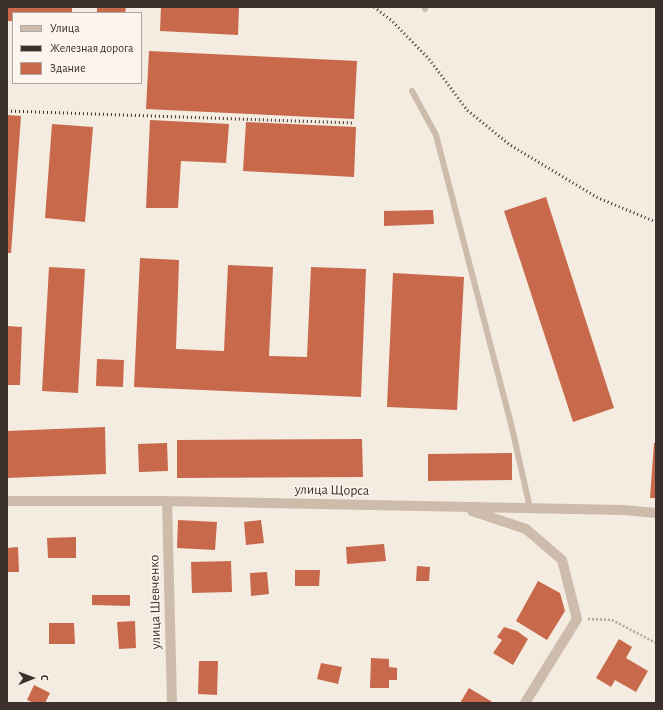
<!DOCTYPE html>
<meta charset="utf-8">
<style>
body{margin:0}
#map{position:relative;width:663px;height:710px;overflow:hidden;background:#f4ebe1;font-family:"Alegreya Sans",sans-serif}
canvas{display:block}
.frame{position:absolute;inset:0;border:8px solid #3b302b;pointer-events:none}
.legend{position:absolute;left:12px;top:12px;width:130px;height:72px;box-sizing:border-box;background:#fbf5ee;border:1px solid #aea6a0;margin:0;padding:5px 7px;list-style:none;font-size:12px;color:#3b302b}
.legend li{display:flex;align-items:center;gap:8px;height:20px}
.legend b{width:20px;border:1px solid #aea6a0}
.north{position:absolute;left:12px;top:658px;width:40px;height:40px;-webkit-text-stroke:3px #fbf5ee;paint-order:stroke;rotate:89deg;font-size:11px;font-weight:700;line-height:16px;text-align:center;color:#3b302b}
.north::after{content:'';display:block;margin:auto;width:14px;height:18px;background:#3b302b;clip-path:polygon(50% 0,100% 100%,50% 72%,0 100%)}
</style>
<div id="map">
<canvas width="663" height="710"></canvas>
<div class="frame"></div>
<ul class="legend">
<li><b style="height:5px;background:#cdbbac"></b>Улица</li>
<li><b style="height:5px;background:#3b302b"></b>Железная дорога</li>
<li><b style="height:11px;background:#c8694b"></b>Здание</li>
</ul>
<div class="north">С</div>
</div>
<script>
const ctx = document.querySelector('canvas').getContext('2d');
ctx.lineJoin = 'round';
function fillPath(path, color) {
  ctx.fillStyle = color;
  ctx.fill(path, 'evenodd');
}
function trace(path, color, width, dash) {
  ctx.strokeStyle = color;
  ctx.lineWidth = width;
  ctx.lineCap = dash ? 'butt' : 'round';
  ctx.setLineDash(dash || []);
  ctx.stroke(path);
}
function drawText(font, color, halo, rows, align = 'center') {
  ctx.font = font + ' "Alegreya Sans",sans-serif';
  ctx.lineWidth = 3;
  ctx.setLineDash([]);
  ctx.textBaseline = 'middle';
  ctx.strokeStyle = halo;
  ctx.fillStyle = color;
  for (const [text, x, y, turn = 0] of rows) {
    ctx.save();
    ctx.translate(x, y);
    ctx.rotate((+turn || 0) * Math.PI / 180);
    ctx.textAlign = isNaN(turn) ? turn : align;
    if (halo) ctx.strokeText(text, 0, 0);
    ctx.fillText(text, 0, 0);
    ctx.restore();
  }
}
fillPath(new Path2D(`
 M7,7H72V13H13V21H7Z
 M97,7H126L125,13H97Z
 M161,7H239L238,35L160,31Z
 M149,51L357,61L354,119L146,109Z
 M7,115L21,116L11,253H7Z
 M150,120L229,124L226,163L181,161L178,208H146Z
 M246,122L356,127L354,177L243,171Z
 M52,124L93,127L85,222L45,218Z
 M546,197L614,408L573,422L504,211Z
 M433,210L434,224L384,226V211Z
 M140,258L179,260L176,349L224,351L228,265L273,267L269,356L307,357L311,267L366,269L361,397L134,387Z
 M49,267L85,269L78,393L42,391Z
 M393,273L464,277L457,410L387,407Z
 M7,326L22,327L20,385H7Z
 M97,359L124,360L123,387L96,386Z
 M105,427L106,474L7,478V431Z
 M362,439L363,477L177,478V440Z
 M167,443L168,471L139,472L138,444Z
 M654,443H656V498H650Z
 M512,453V480L428,481V454Z
 M178,520L217,522L215,550L177,548Z
 M261,520L264,543L246,545L244,522Z
 M76,537V558H48L47,538Z
 M384,544L386,561L347,564L346,547Z
 M18,547L19,572H7V548Z
 M231,561L232,592L192,593L191,562Z
 M417,566L430,567L429,581H416Z
 M295,570H320L319,586H295Z
 M267,572L269,594L251,596L250,573Z
 M538,581L560,593L565,611L547,640L516,621Z
 M92,595H130V606L92,605Z
 M135,621L136,648L119,649L117,622Z
 M49,623H74L75,644H49Z
 M504,627L517,631L528,639L513,665L493,653L502,640L497,637Z
 M619,639L632,647L626,658L648,671L636,692L615,680L611,687L596,678Z
 M371,658L389,659V667L397,668V680H389V688H370Z
 M199,661H218L217,695L198,694Z
 M321,663L342,667L338,684L317,679Z
 M34,685L50,693L45,703H34L27,700Z
 M469,688L494,703H460Z`), '#c8694b');
trace(new Path2D(`
 M588,619L612,620L656,643`), '#b9a596', 2.5, [2, 2]);
trace(new Path2D(`
 M425,7V9
 M412,91L436,135L512,428L530,508`), '#cdbbac', 6);
trace(new Path2D(`
 M7,501H167L623,510L656,513
 M167,501L172,703
 M472,511L526,529L562,560L577,619L525,703`), '#cdbbac', 10);
trace(new Path2D(`
 M374,7L392,21L429,59L467,110L510,145L598,198L656,222
 M7,111L354,123`), '#3b302b', 3, [1, 3]);
drawText('14px', '#3b302b', '#fbf5ee', [
 ["улица Щорса",332,490,1],
 ["улица Шевченко",155,602,-91]
]);
</script>
